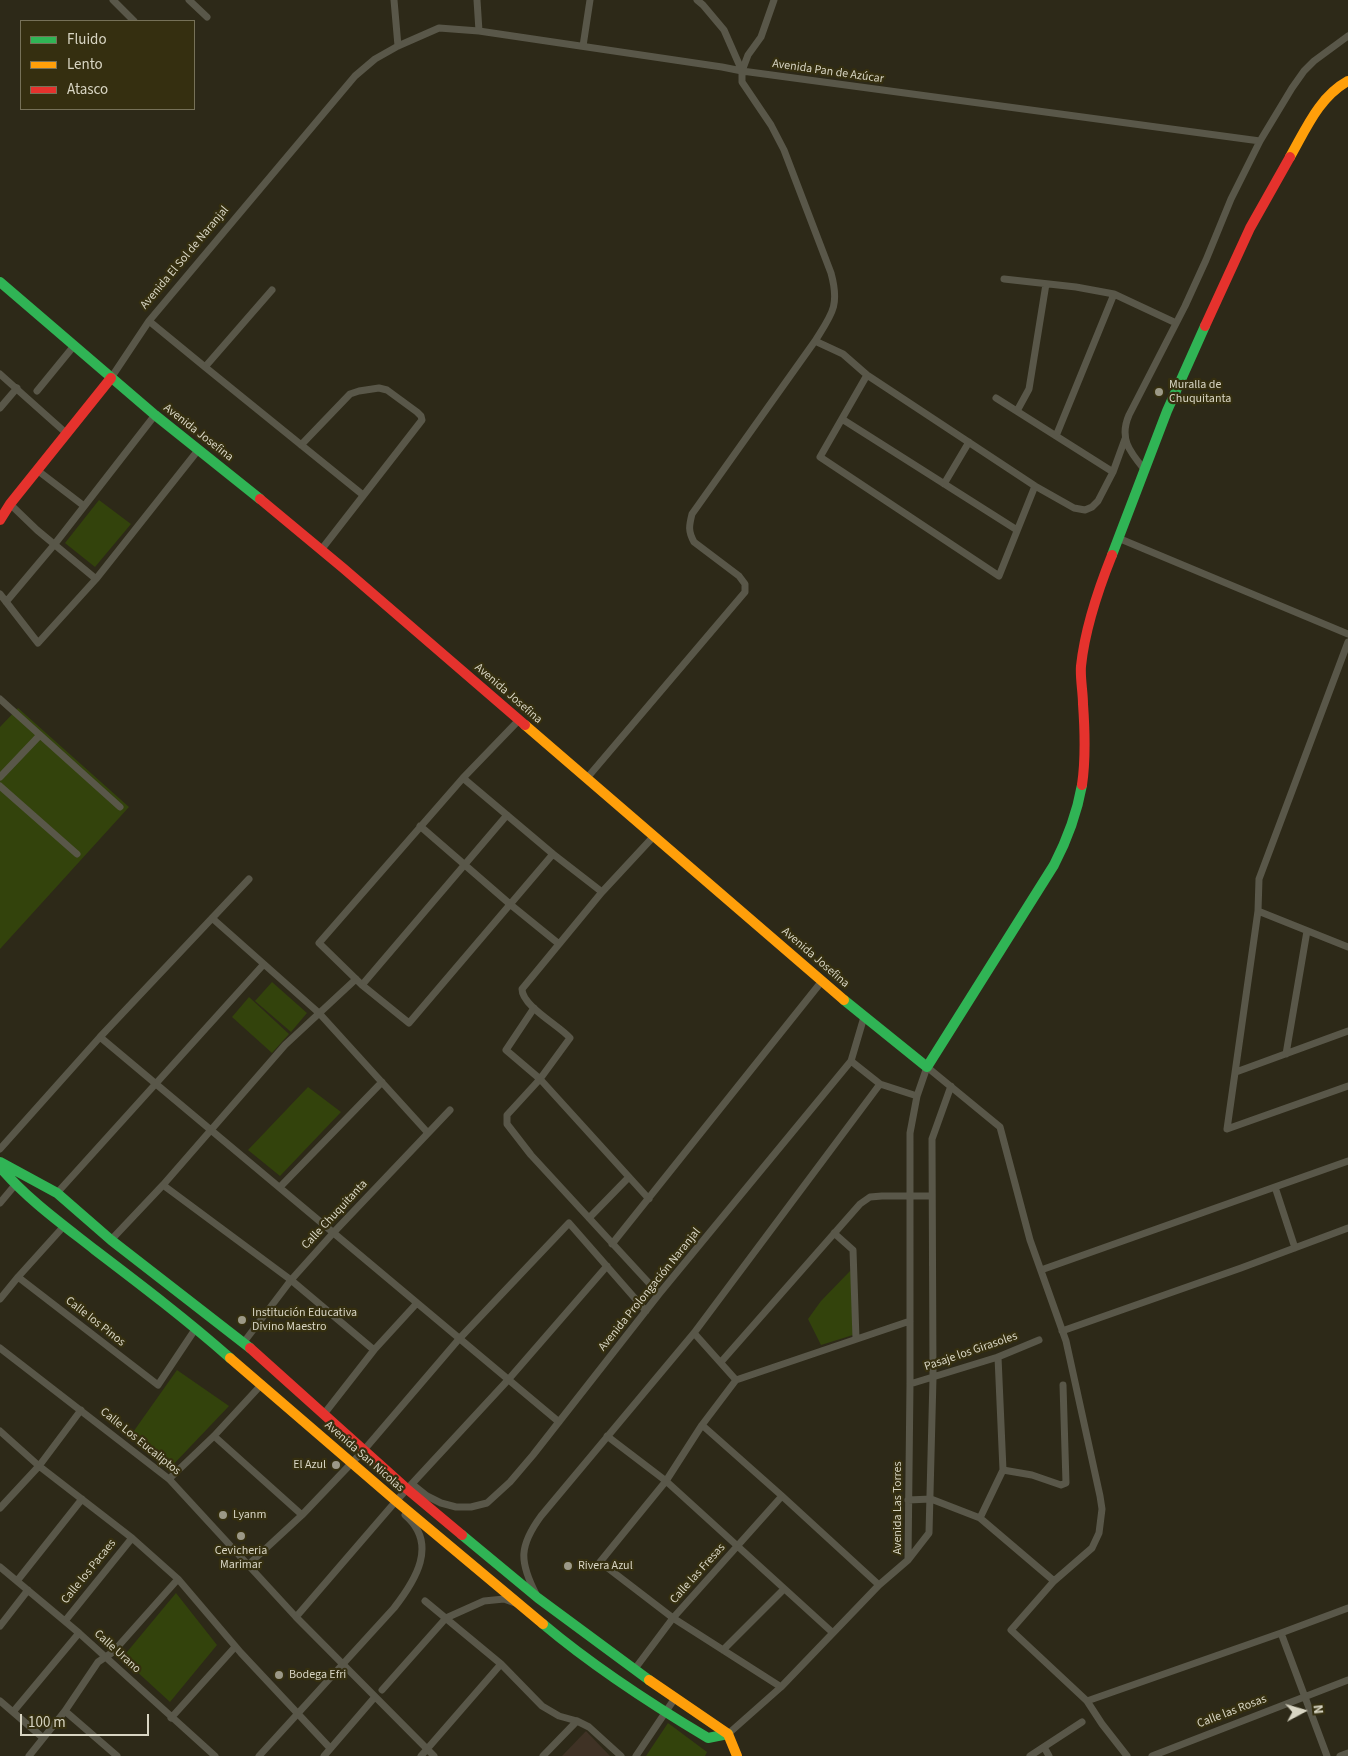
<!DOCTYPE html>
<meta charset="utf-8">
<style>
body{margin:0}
#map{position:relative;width:1348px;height:1756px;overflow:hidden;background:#2d2918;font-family:"Source Sans 3",sans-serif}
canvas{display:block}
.legend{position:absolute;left:20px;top:20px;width:175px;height:90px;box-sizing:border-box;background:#352f10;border:1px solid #767158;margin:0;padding:6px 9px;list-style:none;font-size:15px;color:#d8d5c3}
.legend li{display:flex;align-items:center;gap:10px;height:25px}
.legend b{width:25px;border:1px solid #767158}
.north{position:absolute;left:1278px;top:1686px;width:50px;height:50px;-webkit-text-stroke:4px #352f10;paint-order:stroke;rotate:84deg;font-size:14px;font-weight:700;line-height:20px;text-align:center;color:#d8d5c3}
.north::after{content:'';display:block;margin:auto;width:18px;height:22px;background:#d8d5c3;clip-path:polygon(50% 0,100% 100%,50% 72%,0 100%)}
.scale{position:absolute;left:20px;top:1714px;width:129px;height:22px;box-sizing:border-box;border:2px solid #d8d5c3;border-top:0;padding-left:6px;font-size:15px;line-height:18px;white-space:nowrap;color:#d8d5c3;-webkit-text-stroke:4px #352f10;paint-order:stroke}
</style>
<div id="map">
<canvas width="1348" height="1756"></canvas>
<ul class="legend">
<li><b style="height:6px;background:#30b455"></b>Fluido</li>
<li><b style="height:6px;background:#ff9f0a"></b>Lento</li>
<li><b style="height:6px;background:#e5322d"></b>Atasco</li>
</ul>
<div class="north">N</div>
<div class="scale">100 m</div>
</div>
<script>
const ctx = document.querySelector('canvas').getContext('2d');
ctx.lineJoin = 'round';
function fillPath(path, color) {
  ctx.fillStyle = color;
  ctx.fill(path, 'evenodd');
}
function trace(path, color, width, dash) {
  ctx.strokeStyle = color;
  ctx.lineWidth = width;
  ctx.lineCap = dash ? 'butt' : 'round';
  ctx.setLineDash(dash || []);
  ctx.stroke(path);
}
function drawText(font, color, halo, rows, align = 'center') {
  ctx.font = font + ' "Source Sans 3",sans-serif';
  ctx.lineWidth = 4.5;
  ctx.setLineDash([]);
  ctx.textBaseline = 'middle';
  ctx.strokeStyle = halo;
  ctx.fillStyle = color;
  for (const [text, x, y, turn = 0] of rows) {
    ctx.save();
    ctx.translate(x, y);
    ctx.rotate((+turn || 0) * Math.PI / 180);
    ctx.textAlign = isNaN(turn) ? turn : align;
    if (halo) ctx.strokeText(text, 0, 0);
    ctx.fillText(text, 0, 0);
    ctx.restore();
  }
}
fillPath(new Path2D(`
 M586,1731L610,1756H562Z`), '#3f3225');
fillPath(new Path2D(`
 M99,500L131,524L95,567L65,543Z
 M18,708L129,807L0,949V727Z
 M272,982L307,1013L291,1032L255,1001Z
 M249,997L289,1034L272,1053L232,1017Z
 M308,1087L341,1112L280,1176L248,1150Z
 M852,1269L853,1335L821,1345L808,1319L821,1301Z
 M177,1370L229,1406L169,1469L131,1435Z
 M176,1593L217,1645L170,1702L122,1658Z
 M668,1723L707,1752L705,1756H646Z`), '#33430c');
trace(new Path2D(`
 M113,0L134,21
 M189,0L207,17
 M394,0L398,46
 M477,0L479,31
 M583,46L590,0
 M742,71L748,55L761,37L774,0
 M1004,279L1076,287L1114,294L1176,323
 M149,321L205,367L363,495
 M815,341L843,354L867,375L1035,486L1074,508L1085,510L1092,507L1098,501L1113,472L1125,439
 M205,367L272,290
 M0,374L66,433
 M867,375L820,457L999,576L1035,486
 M111,378L149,321L355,76L375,59L398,46L439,28L479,31L722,67L742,71L1260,141
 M37,391L73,347
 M996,398L1113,472
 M0,408L17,388
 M1017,411L1029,389L1046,284
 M842,419L1017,530
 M1056,436L1114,294
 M301,445L350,394L359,391L379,388L387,390L417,412L421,416L422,420L321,550
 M1144,469C1129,451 1119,438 1129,415L1185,306L1206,260L1231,199L1260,141L1292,88L1304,71L1314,61L1348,36
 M37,470L84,506
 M944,484L969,442
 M10,504L37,530L96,579
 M1118,538L1348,634
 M0,594L38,643L96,579L199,449
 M6,602L54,545L155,415
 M1348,642L1259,879L1258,911L1227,1129L1348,1086
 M0,699L120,807
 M519,720L463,778L319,943L362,985L409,1023L553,854
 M0,777L40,735
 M463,778L553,854L602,892
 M587,778L745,592V584L739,576L694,542C688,531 689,526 692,514L815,341C832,314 840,306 831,273L784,150L771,125L742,82V71L724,30L703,5L697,0
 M0,786L77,854
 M420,826L511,905L559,944
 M1258,911L1348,947
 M212,918L319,1013L428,1133
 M362,985L507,815
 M534,1008L506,1050L540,1079L507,1115V1124L531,1155L659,1294
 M100,1037L559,1422
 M1286,1054L1307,931
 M851,1061L880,1084L917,1096
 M1236,1072L1348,1031
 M0,1149L100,1037L249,879
 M163,1185L291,1280L374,1350
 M280,1187L382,1082
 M1275,1187L1295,1248
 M57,1193L263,965
 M649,1199L540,1079L570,1038C560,1026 522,1006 522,989L602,892L654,836
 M0,1203L15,1185
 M589,1218L629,1177
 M834,1233L853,1250L856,1339
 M111,1240L163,1185L285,1045L356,979
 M612,1244L822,981
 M1041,1270L1348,1161
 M18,1277L158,1385L196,1328
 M0,1299L18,1277L64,1226
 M1062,1331L1241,1268L1348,1228
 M694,1333L736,1380L702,1425L666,1481L600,1562L673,1618L781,1687
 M244,1342L291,1280L334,1232L450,1110
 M0,1348L169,1479L296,1617L434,1756
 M721,1362L860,1204L870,1197L882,1196H932
 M736,1380L910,1321
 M910,1384L998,1357L1039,1340
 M324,1414L374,1350L417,1303
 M702,1425L782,1496L879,1585
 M0,1431L39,1466L132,1538L178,1579L241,1653L330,1748
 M214,1436L302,1515
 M607,1436L666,1481L833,1633
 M1003,1470L1032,1475L1061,1485L1066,1483L1063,1385
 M169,1479L214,1436L262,1384
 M412,1484L427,1496L441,1503L456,1507H471L487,1503L510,1482L533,1455L659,1294L851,1061L864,1017
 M908,1500L931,1499L980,1518L1054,1581
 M0,1508L39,1466L81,1410
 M980,1518L1003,1470L998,1357
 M908,1560L910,1384V1133L917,1096L927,1067L1000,1127L1030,1240L1066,1341L1100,1496L1102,1509L1099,1533L1092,1548L1054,1581L1011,1630L1087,1701L1102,1724L1127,1756
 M248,1565L302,1515L364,1450L459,1339L569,1223L646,1311
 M0,1567L79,1633L215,1756
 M17,1581L82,1499
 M536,1594C519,1561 519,1546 541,1516L694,1333L880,1084
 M425,1601L501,1664L542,1706L559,1716L577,1721L589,1727L621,1756
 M296,1617L396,1501L508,1380L607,1266
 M65,1621L132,1538
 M0,1626L28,1590
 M1281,1633L1327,1756
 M723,1650L784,1589
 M634,1670L673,1618L782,1496
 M382,1690L446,1618L484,1601L504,1599L515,1603
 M0,1701L42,1737
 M1087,1701L1281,1633L1348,1608
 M65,1711L117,1756
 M13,1712L79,1633
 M171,1718L235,1647
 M728,1734L781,1687L879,1585L908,1560L929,1533L933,1378L932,1139L951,1086
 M1044,1747L1049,1756
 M29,1756L65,1711L98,1662L113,1652L178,1579
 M259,1756L394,1608C415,1581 439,1544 405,1515
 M324,1756L374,1698
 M421,1756L501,1664
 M543,1756L577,1721
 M636,1756L675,1698
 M1030,1756L1082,1722
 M1152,1756L1348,1680
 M1340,1756L1348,1753`), '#595749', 7);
trace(new Path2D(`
 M0,282L155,415L260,499
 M1112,555L1167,411L1205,326
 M844,1000L927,1067L1054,865C1067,840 1077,813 1082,785
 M0,1162L57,1193L111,1240L250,1348
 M0,1167C27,1199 62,1224 95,1250C141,1285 187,1320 230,1358
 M462,1535L538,1598L649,1680
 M543,1624C594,1667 651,1704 708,1738L728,1734`), '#30b455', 10);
trace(new Path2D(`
 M1290,157C1306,129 1319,97 1348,81
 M525,725L844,1000
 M230,1358L396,1501L543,1624
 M649,1680L728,1734L737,1756`), '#ff9f0a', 10);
trace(new Path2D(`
 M1205,326L1250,228L1290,157
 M260,499L343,568L525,725
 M0,520L10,504L111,378
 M1082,785C1086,758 1085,732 1083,704C1083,692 1080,678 1081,666C1085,628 1098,590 1112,555
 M250,1348L407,1489L462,1535`), '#e5322d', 10);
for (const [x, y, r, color] of [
 [1159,392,5,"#9c9987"],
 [242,1320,5,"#9c9987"],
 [336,1465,5,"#9c9987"],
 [223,1515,5,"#9c9987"],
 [241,1536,5,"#9c9987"],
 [568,1566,5,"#9c9987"],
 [279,1675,5,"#9c9987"]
]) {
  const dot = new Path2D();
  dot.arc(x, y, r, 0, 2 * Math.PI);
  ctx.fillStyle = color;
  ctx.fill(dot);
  trace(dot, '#352f10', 2);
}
drawText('12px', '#d8d5c3', '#352f10', [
 ["Avenida Pan de Azúcar",828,72,8],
 ["Avenida El Sol de Naranjal",185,258,-50],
 ["Avenida Josefina",198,433,38],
 ["Avenida Josefina",508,694,41],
 ["Avenida Josefina",815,958,41],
 ["Calle Chuquitanta",335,1215,-47],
 ["Avenida Prolongación Naranjal",650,1290,-51],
 ["Calle los Pinos",95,1322,38],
 ["Pasaje los Girasoles",971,1352,-19],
 ["Calle Los Eucaliptos",140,1442,39],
 ["Avenida San Nicolas",364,1457,41],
 ["Avenida Las Torres",898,1508,-90],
 ["Calle los Pacaes",89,1572,-51],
 ["Calle las Fresas",698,1574,-48],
 ["Calle Urano",117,1652,42],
 ["Calle las Rosas",1232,1712,-21]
]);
drawText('12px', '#d8d5c3', '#352f10', [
 ["Muralla de",1169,385],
 ["Chuquitanta",1169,399],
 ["Institución Educativa",252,1313],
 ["Divino Maestro",252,1327],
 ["El Azul",326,1465,"right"],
 ["Lyanm",233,1515],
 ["Cevicheria",241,1551,"center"],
 ["Marimar",241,1565,"center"],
 ["Rivera Azul",578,1566],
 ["Bodega Efri",289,1675]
], 'left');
</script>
